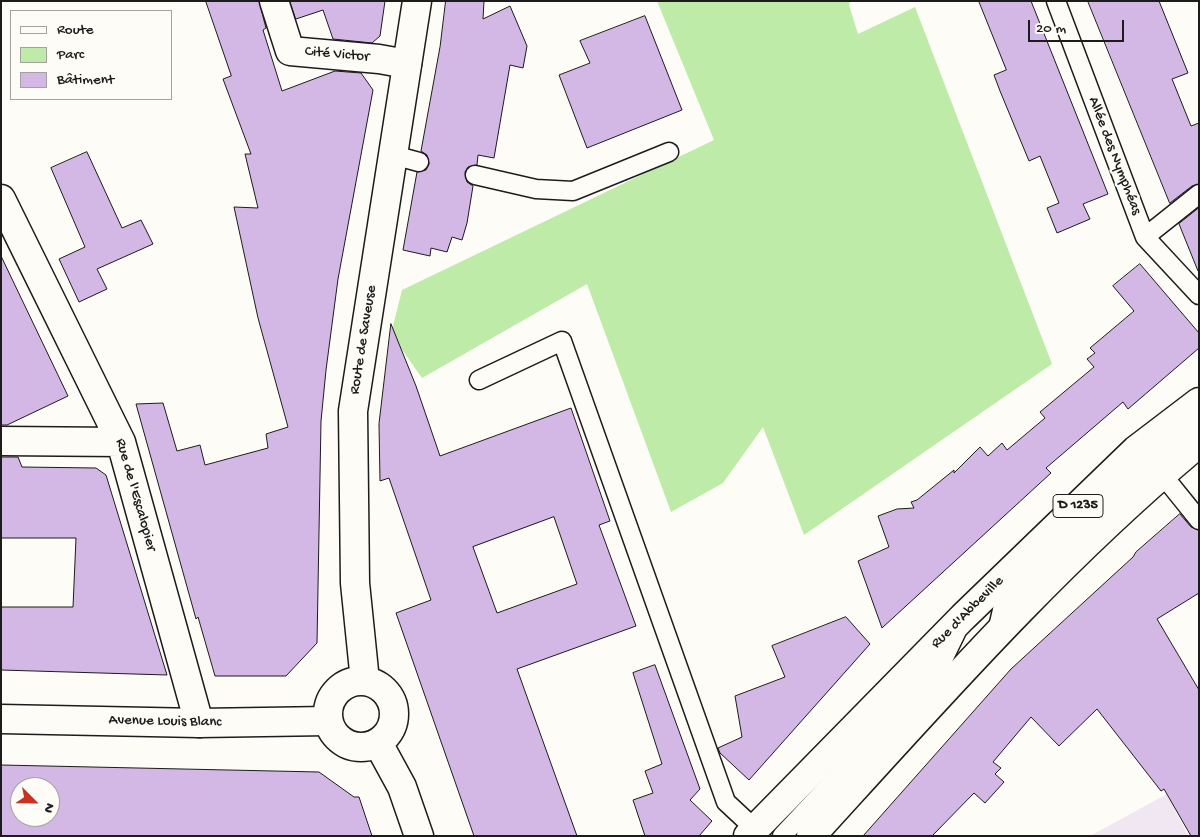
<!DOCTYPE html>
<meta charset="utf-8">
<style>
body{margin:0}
#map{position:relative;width:1200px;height:837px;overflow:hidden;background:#fdfcf7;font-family:"Gochi Hand",sans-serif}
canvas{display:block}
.frame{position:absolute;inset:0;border:2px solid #1c1c1c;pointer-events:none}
.legend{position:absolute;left:10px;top:10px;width:162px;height:90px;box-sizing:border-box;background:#fdfcf7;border:1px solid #a3a29f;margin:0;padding:6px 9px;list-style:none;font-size:15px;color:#1c1c1c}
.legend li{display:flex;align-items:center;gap:10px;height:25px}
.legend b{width:25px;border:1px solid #a3a29f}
.north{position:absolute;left:10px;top:777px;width:50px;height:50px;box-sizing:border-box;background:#fdfcf7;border:1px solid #a3a29f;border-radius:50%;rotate:113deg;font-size:14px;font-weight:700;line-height:20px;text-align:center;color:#1c1c1c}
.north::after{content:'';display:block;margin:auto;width:18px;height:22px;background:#c8321e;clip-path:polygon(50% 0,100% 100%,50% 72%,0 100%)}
.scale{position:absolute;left:1028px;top:20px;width:96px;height:22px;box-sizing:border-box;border:2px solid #1c1c1c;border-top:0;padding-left:6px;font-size:15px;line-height:18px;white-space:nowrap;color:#1c1c1c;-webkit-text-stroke:4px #fdfcf7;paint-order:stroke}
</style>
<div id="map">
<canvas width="1200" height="837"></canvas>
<div class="frame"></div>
<ul class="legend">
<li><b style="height:6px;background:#fdfcf7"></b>Route</li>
<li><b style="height:14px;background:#beeba8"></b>Parc</li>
<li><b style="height:14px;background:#d3b7e5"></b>Bâtiment</li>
</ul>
<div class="north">N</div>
<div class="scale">20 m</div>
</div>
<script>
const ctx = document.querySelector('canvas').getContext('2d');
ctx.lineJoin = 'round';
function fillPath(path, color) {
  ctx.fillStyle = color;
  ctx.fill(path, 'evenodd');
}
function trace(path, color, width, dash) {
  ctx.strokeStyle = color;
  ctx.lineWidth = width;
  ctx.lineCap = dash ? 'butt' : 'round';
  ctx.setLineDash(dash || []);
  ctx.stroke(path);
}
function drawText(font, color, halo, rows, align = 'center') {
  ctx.font = font + ' "Gochi Hand",sans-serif';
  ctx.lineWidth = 5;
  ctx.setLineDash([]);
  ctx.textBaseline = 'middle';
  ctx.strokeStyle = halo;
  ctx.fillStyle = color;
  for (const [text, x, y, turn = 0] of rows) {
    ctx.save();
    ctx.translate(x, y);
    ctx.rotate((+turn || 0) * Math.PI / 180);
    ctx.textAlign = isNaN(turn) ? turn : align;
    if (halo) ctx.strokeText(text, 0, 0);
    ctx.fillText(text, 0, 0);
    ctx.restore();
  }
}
fillPath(new Path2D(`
 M1167,794L1188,836H1090Z`), '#f0e7f2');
fillPath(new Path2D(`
 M657,1H850L849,5L858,34L915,7L1052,364L804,535L763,427L723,483L671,512L587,284L422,378L391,334L402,290L714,140Z`), '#beeba8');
const building = new Path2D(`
 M206,1H259L266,28L263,30L282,91L335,71L361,73L373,90L338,279L326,370L321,421L317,643L286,676H215L198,617L196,619L136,404L163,403L177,451L200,445L205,465L268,448L266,434L288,427L258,318L234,207L258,208L245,154H251L223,79L231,76Z
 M290,1H385L380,36L372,43L333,39L323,10L296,19Z
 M446,1H484L483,19L510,6L527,46L523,68L510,65L494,158L478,155L477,165L468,167L465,172L467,182L473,186L467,223L462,240L452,237L447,252L431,248L430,256L403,250L417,172L426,170L429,164L427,155L421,151L440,47Z
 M979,1H1031L1108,194L1083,204L1090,219L1057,233L1047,208L1059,203L1040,156L1029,161L1000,91L994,75L1006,70Z
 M1088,1H1159L1188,73L1172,79L1191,126L1199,123V184L1192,186L1170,203Z
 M645,16L682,110L587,148L559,75L590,63L580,41Z
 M87,152L122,228L141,220L153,244L97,269L107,289L79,302L59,259L85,247L51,168Z
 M1199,208V271H1198L1179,224Z
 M1,256L68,396L7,425H1Z
 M1140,264L1199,333V348L1128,409L1123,402L1046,468L1051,473L882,628L858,561L889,547L878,516L897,509L914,508L911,502L917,500L954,470V473L980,447L988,456L1002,443L1007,450L1045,418L1040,412L1094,367L1087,359L1095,353L1090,348L1134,311L1113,286Z
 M391,324L416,386L440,456L571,408L610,521L599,525L636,626L517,669L577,836H474L396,613L431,600L389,478L380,481L379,424ZM554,517L577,584L497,613L473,547Z
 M1,457H18L22,467L96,468L106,475L167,675L1,670V607H73L76,538H1Z
 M1180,514L1191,527L1199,530V593L1157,619L1199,690V836H1191L1164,789L1161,791L1097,709L1059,746L1031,717L993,762L1001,768L995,774L1004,782L985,803L974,793L932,836H863L1011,669L1133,557L1136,552Z
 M846,617L870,644L749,780L720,753L718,748L742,737L735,696L785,677L772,646Z
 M655,665L700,789L690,800L712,821L699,836H645L633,800L653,793L645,771L662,764L633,673Z
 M1,765L319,772L354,797H359L372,836H1ZM20,787H50V817H20Z`);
fillPath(building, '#d3b7e5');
trace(building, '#1c1c1c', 1);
const service = new Path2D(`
 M1056,1L1145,237L1199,295
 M393,155L419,162
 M475,175L536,189L573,191L669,152
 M1145,237L1199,194
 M479,380L562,341L726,802L755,829
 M1157,468L1199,520
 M997,632L1004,601L1199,419
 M782,836L939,668L956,633`);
const minor = new Path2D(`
 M274,1L290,51L379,59L407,64
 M1,199L121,442L199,723
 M1,441L121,442`);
const tertiary = new Path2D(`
 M1,719L199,723L328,721`);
const secondary = new Path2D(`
 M328 714a33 33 0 1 1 66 0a33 33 0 1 1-66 0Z
 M365,681L355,583L353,411L417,1
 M378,743L402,787L419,836`);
const primary = new Path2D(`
 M748,836L963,617L1136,450L1199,402
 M811,836C935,700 1057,561 1199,443`);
trace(service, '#1c1c1c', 21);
trace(minor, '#1c1c1c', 31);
trace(tertiary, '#1c1c1c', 31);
trace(secondary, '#1c1c1c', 31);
trace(primary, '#1c1c1c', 31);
trace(service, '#fdfcf7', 18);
trace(minor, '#fdfcf7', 28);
trace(tertiary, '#fdfcf7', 28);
trace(secondary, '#fdfcf7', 28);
trace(primary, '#fdfcf7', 28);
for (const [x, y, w] of [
 [1078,506,50]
]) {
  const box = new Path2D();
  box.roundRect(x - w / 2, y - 11.5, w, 23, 4);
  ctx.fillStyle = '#fdfcf7';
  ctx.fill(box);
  trace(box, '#1c1c1c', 1);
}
drawText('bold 14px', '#1c1c1c', null, [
 ["D 1235",1078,506]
]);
drawText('15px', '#1c1c1c', '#fdfcf7', [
 ["Cité Victor",337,55,5],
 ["Allée des Nymphéas",1114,156,69],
 ["Route de Saveuse",364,340,-81],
 ["Rue de l'Escalopier",135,495,74],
 ["Rue d'Abbeville",968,613,-45],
 ["Avenue Louis Blanc",165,722,1]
]);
</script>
